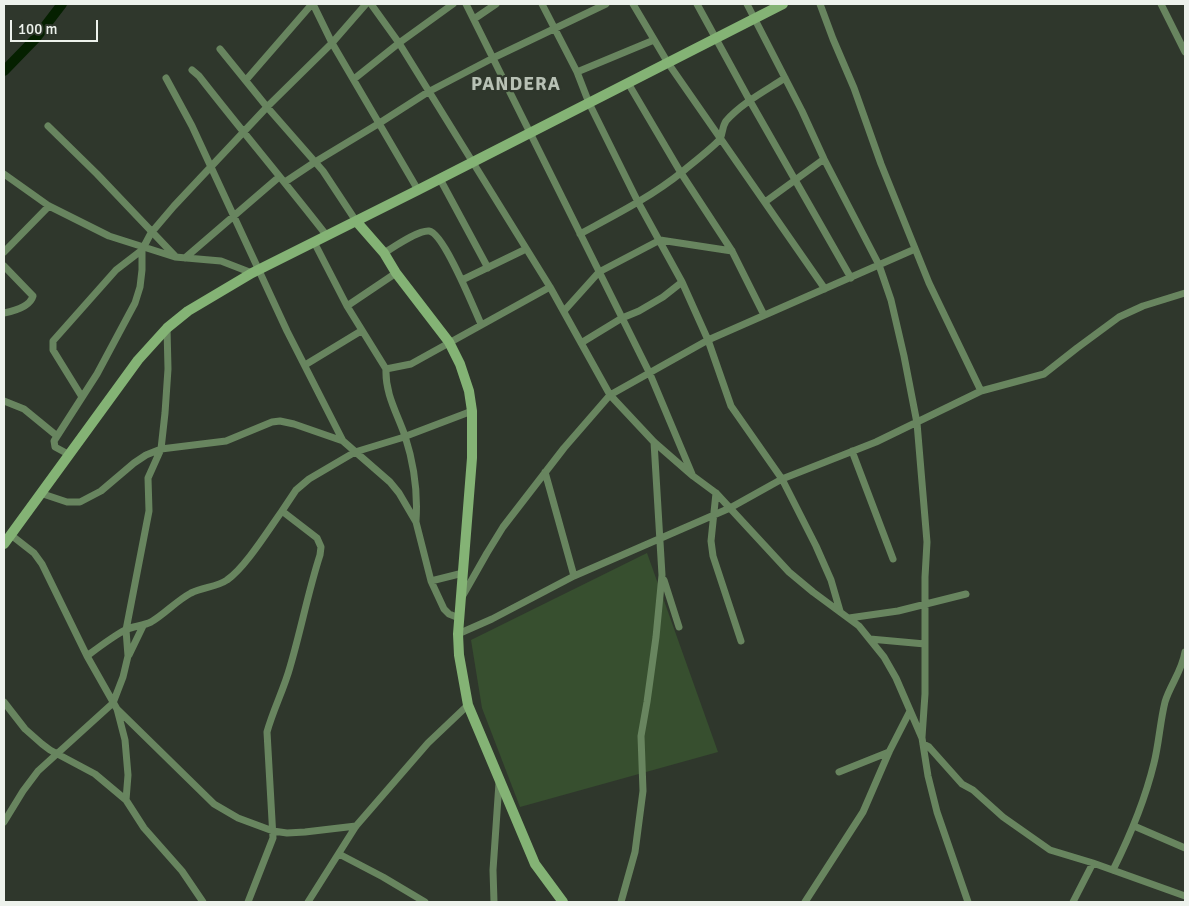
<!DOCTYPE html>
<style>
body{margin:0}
#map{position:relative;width:1189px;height:906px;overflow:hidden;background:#2f372c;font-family:Signika,sans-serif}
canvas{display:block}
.frame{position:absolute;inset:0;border:5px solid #edf2ec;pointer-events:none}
.scale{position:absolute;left:10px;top:20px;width:88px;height:22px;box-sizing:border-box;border:2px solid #edf2ec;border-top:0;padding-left:6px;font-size:15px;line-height:18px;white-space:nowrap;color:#edf2ec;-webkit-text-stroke:4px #2f372c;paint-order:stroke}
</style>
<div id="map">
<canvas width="1189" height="906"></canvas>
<div class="frame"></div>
<div class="scale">100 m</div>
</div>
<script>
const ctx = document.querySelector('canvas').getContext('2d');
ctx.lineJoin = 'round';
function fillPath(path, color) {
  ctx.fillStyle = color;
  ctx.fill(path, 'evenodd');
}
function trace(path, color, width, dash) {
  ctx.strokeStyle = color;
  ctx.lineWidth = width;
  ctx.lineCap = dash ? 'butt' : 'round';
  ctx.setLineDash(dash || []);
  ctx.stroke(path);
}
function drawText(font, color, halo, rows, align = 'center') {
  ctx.font = font + ' Signika,sans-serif';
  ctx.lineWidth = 4.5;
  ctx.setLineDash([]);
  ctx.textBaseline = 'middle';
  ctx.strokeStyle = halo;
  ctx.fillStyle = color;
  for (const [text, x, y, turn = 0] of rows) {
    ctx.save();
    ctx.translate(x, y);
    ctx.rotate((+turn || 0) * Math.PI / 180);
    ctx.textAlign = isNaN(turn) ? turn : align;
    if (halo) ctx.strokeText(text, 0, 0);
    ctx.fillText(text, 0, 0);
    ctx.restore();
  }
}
fillPath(new Path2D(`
 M647,553L718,752L520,807L482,708L471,640Z`), '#374f2f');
trace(new Path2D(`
 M4,71L36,38L62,4`), '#052000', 10);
trace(new Path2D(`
 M313,4L332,43L418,190
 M371,4L399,43L550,287L610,395L654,442L693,476L716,493L789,572L813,592L859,626L884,657L896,678L922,738L928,776L937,812L968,902
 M466,4L650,374L692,474
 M542,4L577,72L589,103L638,202L682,282L708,340L731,406L782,479L816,546L831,580L840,611
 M633,4L668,63L825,289
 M697,4L750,101L851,278
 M747,4L802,111L824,159L879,265L891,300L904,356L917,423L927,542L925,577V694L922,737
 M1161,4L1185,52
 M474,19L496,4
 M220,49L267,107L323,171L356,221
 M192,70L199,76C241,130 285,182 327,236
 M577,72L654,40
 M166,78L192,126L287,331L343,441
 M354,79L399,43L453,4
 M246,80L312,4
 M628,83L681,173L732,251L764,315
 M48,126L97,174L175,256
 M4,174L49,206L109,236L175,257L221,261L252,273
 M440,179L488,268
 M285,182L315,162L378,124L428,92L493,58L606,4
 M765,202L824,159
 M580,234C615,215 651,197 682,172C689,166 716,145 720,139C723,133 722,127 726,121C742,103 765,91 785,78
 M314,242L347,306L386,369L411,364L550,287
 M4,252L49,206
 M384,253C394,247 418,230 429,231C444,233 474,309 481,324
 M185,258L279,177
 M4,266L33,296C30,307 14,311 4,313
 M462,280L526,249
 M347,306L396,273
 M564,311L599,272L660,240L732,251
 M581,343L622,318L639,311L663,297L682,282
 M305,365L361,331
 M386,369C385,394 397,413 405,436C414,464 418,492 416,521
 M981,391L1044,374L1077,348L1119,317L1143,306L1185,293
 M82,397L53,350V341L116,270L142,250L151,233L174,206L267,107L332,43L366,4
 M4,401L24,409L57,436
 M852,451L893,559
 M68,454L55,447L54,441L97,374L135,303L140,287L142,270V250
 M545,472L574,576
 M40,493L67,502H80L101,491L134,463L146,455L161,449L226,441L272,422L280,421L294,424L343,441L390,482L399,493L416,522L431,581L444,609L449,614L459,618
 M716,493L711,541L713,556L741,641
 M11,535L34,553L42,564L87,656L117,709L125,740L128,775L126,800L144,828L182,871L203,902
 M664,580L679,627
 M431,581L463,573
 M462,597L487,553L503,527L564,448L610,395L708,340L915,249
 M849,618L898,611L966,594
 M458,634L492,619L574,576L730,508L782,479L876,442L981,391L929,283L881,164L854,88L833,39L820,4
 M870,639L925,644
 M129,655L143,626
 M87,656C99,647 112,637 125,630C133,626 143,626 151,622C165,614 176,601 191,593C203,587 217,587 227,580C245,568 269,529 282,511
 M4,702L25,729L42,744L50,750L95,774L126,800
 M117,709L214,804L238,818L273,831L287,833L305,832L356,826
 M923,744L929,747L962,784L973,790L1003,817L1050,850L1093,863
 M839,772L889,752
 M4,822L23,791L38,771L113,703L123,677L128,656L126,630L149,511L148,478L161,449L165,413L168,369L167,328
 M1134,826L1185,848
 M339,854L383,877L425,902
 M1113,870C1130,836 1145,800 1154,763C1159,743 1160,722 1165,702C1170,685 1182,671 1185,652
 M248,902L273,838L267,732C273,710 284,689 290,667C301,630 308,592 320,555L321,547L317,538L282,511L296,490L309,479L355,452L401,438L472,411
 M308,902L356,826L428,743L468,705
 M494,902L493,870L499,783
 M621,902L635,852L643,791L641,736L647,702L656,637L662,575L654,442
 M805,902L863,812L889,752L910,711
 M1073,902L1093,863L1185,896`), '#68855f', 7);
trace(new Path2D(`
 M356,221L384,253L396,273L449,342L460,364L469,391L472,411V458L458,634L459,655L468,705L535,864L563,902
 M4,544L138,360L167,328L188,311L252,273L418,190L783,4`), '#84b375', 10);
ctx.letterSpacing = '1px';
drawText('bold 19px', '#b8c1b5', '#2f372c', [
 ["PANDERA",516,85]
]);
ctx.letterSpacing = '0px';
</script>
